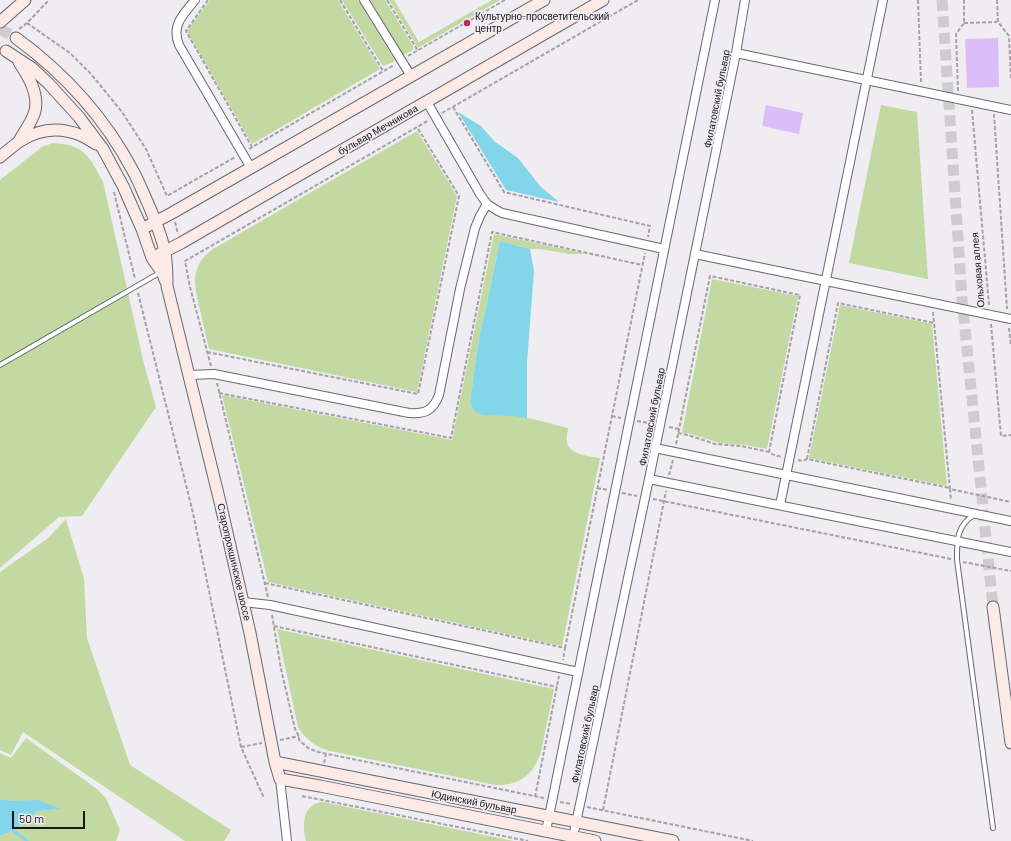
<!DOCTYPE html>
<meta charset="utf-8">
<style>
body{margin:0}
#map{position:relative;width:1011px;height:841px;overflow:hidden;background:#efecf2;font-family:Barlow,sans-serif}
canvas{display:block}
.scale{position:absolute;left:12px;top:811px;width:73px;height:18px;box-sizing:border-box;border:2px solid #171618;border-top:0;padding-left:5px;font-size:12px;line-height:14px;white-space:nowrap;color:#171618;-webkit-text-stroke:3px #efecf2;paint-order:stroke}
</style>
<div id="map">
<canvas width="1011" height="841"></canvas>
<div class="scale">50 m</div>
</div>
<script>
const ctx = document.querySelector('canvas').getContext('2d');
ctx.lineJoin = 'round';
function fillPath(path, color) {
  ctx.fillStyle = color;
  ctx.fill(path, 'evenodd');
}
function trace(path, color, width, dash) {
  ctx.strokeStyle = color;
  ctx.lineWidth = width;
  ctx.lineCap = dash ? 'butt' : 'round';
  ctx.setLineDash(dash || []);
  ctx.stroke(path);
}
function drawText(font, color, halo, rows, align = 'center') {
  ctx.font = font + ' Barlow,sans-serif';
  ctx.lineWidth = 3.5;
  ctx.setLineDash([]);
  ctx.textBaseline = 'middle';
  ctx.strokeStyle = halo;
  ctx.fillStyle = color;
  for (const [text, x, y, turn = 0] of rows) {
    ctx.save();
    ctx.translate(x, y);
    ctx.rotate((+turn || 0) * Math.PI / 180);
    ctx.textAlign = isNaN(turn) ? turn : align;
    if (halo) ctx.strokeText(text, 0, 0);
    ctx.fillText(text, 0, 0);
    ctx.restore();
  }
}
fillPath(new Path2D(`
 M210,0H338L380,69L252,144L187,31Z
 M342,0H358L395,61L384,66L382,65Z
 M370,0H385L413,46V50L403,55Z
 M389,0H394L419,42L492,0H500L418,48Z
 M881,105L917,112L928,279L849,263Z
 M417,131L457,196L417,392L209,349C206,336 203,323 200,310C194,284 189,267 213,249Z
 M53,143C85,145 89,156 103,182L144,364L156,407L82,516L59,517L0,568V180L42,147Z
 M494,234L587,254H568L541,249H530L500,241L478,344L470,402L472,408L529,418L568,428C568,432 566,437 567,441C568,455 589,456 600,458L562,646L268,582L222,395L452,440Z
 M712,279L798,296L767,449L746,445L720,443L691,434L682,433Z
 M840,305L932,324L947,486L809,458Z
 M66,519L84,579L87,638L130,765L231,830L224,841H185L23,732L11,755L0,750V572L47,539Z
 M277,629L554,689L541,752C533,775 519,786 495,785L330,751C316,747 306,740 298,727Z
 M26,738L97,789L106,798L120,830L116,841H0V836L14,830L38,811L59,809L14,801L0,799V753L11,758Z
 M323,802L514,841H306C302,825 302,804 323,802Z`), '#c2daa1');
fillPath(new Path2D(`
 M458,112L481,126L494,141L518,158L540,186L559,202L506,190Z
 M500,241L530,249L534,271L527,362V418L513,416L483,415L476,412L472,408L470,402L478,344Z
 M0,799L14,801L39,800L60,809L38,811L14,830L0,836Z`), '#83d6e9');
trace(new Path2D(`
 M11,829L27,841`), '#83d6e9', 3);
fillPath(new Path2D(`
 M998,38L999,87L967,88L965,39Z
 M766,105L803,113L799,134L762,126Z`), '#dbbef7');
trace(new Path2D(`
 M942,0L962,299L993,607
 M0,29L16,38`), '#cfccd1', 11, [11, 5.5]);
const lane = new Path2D(`
 M0,365L161,272
 M974,515C956,526 957,542 957,560L993,828`);
const street = new Path2D(`
 M195,0C183,15 171,25 179,45L251,168
 M364,0L411,76
 M736,53L1011,110
 M427,102L480,194L487,204L498,211L502,213L664,249
 M695,254L1011,319
 M189,375L214,374L409,413C425,414 433,411 439,395L460,289L475,228L480,216L487,204
 M655,448L1011,521
 M649,479L1011,552
 M780,505L883,0
 M243,602L270,605L578,672
 M280,779L287,841
 M546,831L715,0
 M573,837L649,479L736,53L745,0`);
const secondary = new Path2D(`
 M0,22L25,0
 M16,38C64,73 105,118 133,171C138,180 142,190 146,199C153,215 162,235 165,253C167,264 167,275 167,286L220,502L250,633L271,741L275,762L280,779L320,786L595,841
 M6,51L32,68L49,84L79,117L103,149L123,186L142,229L152,258L162,272L165,280
 M19,141C24,132 32,122 35,111C39,93 28,76 19,62
 M0,157C6,152 13,146 20,141C39,129 58,126 80,135C85,137 91,141 96,144
 M142,229L172,213L544,0
 M152,258L181,243L603,0
 M993,607L1011,743
 M275,762L673,841`);
trace(lane, '#6a686d', 6);
trace(street, '#6a686d', 10);
trace(secondary, '#6a686d', 13);
trace(new Path2D(`
 M208,0L186,31L252,147
 M340,0L383,71
 M387,0L418,51
 M918,0L921,82L922,83
 M997,0L998,22L1009,36L1011,80
 M27,23L70,53L91,74L122,112L146,149L167,196L235,157
 M964,23L997,22
 M19,29L27,23L49,0
 M408,56L505,0
 M958,91L956,34L964,23V0
 M453,107L504,192L650,226L648,237
 M972,110L989,305
 M442,113L638,0
 M994,114L1007,309
 M249,149L394,65
 M114,192L135,279
 M175,222L178,234
 M138,293L193,513L241,747L264,798
 M933,312L950,489L1011,502
 M991,324L1001,436L1011,435
 M1009,328L1011,346
 M207,352L418,394L459,196L417,127
 M211,366L190,287L185,261L429,120
 M217,383L268,597
 M219,393L451,438L492,232L642,265
 M612,416L621,418
 M637,421L653,424
 M669,427L679,429
 M678,433L691,436L715,444L741,446L769,452L774,455L782,457
 M676,444L710,276L800,295L769,452
 M807,459L838,303L934,323
 M798,460L803,461L807,459L950,488L951,500
 M669,475L673,460
 M597,488L608,490
 M622,493L637,496
 M653,499L951,559
 M963,562L1011,571
 M265,583L565,648L563,660
 M272,615L281,669L295,729L299,736V740L308,748L318,752L544,798
 M274,626L557,687
 M565,648L645,253
 M280,740L299,736
 M241,747L262,743
 M324,763L326,754
 M302,796L528,841
 M535,797L559,676
 M560,802L571,804
 M587,807L753,841
 M603,810L666,491`), '#a5a2a7', 2, [4, 2]);
trace(lane, '#fff', 4);
trace(street, '#fff', 8);
trace(secondary, '#fbeae5', 11);
for (const [x, y, r, color] of [
 [467,23,4,"#bc2c55"]
]) {
  const dot = new Path2D();
  dot.arc(x, y, r, 0, 2 * Math.PI);
  ctx.fillStyle = color;
  ctx.fill(dot);
  trace(dot, '#efecf2', 1.5);
}
drawText('10px', '#171618', '#efecf2', [
 ["Культурно-просветительский",475,17],
 ["центр",475,29]
], 'left');
drawText('10px', '#171618', '#efecf2', [
 ["Филатовский бульвар",717,99,-79],
 ["бульвар Мечникова",378,130,-30],
 ["Ольховая аллея",978,270,-95],
 ["Филатовский бульвар",652,417,-79],
 ["Старопрокшинское шоссе",234,562,77],
 ["Филатовский бульвар",585,734,-78],
 ["Юдинский бульвар",474,802,11]
]);
</script>
